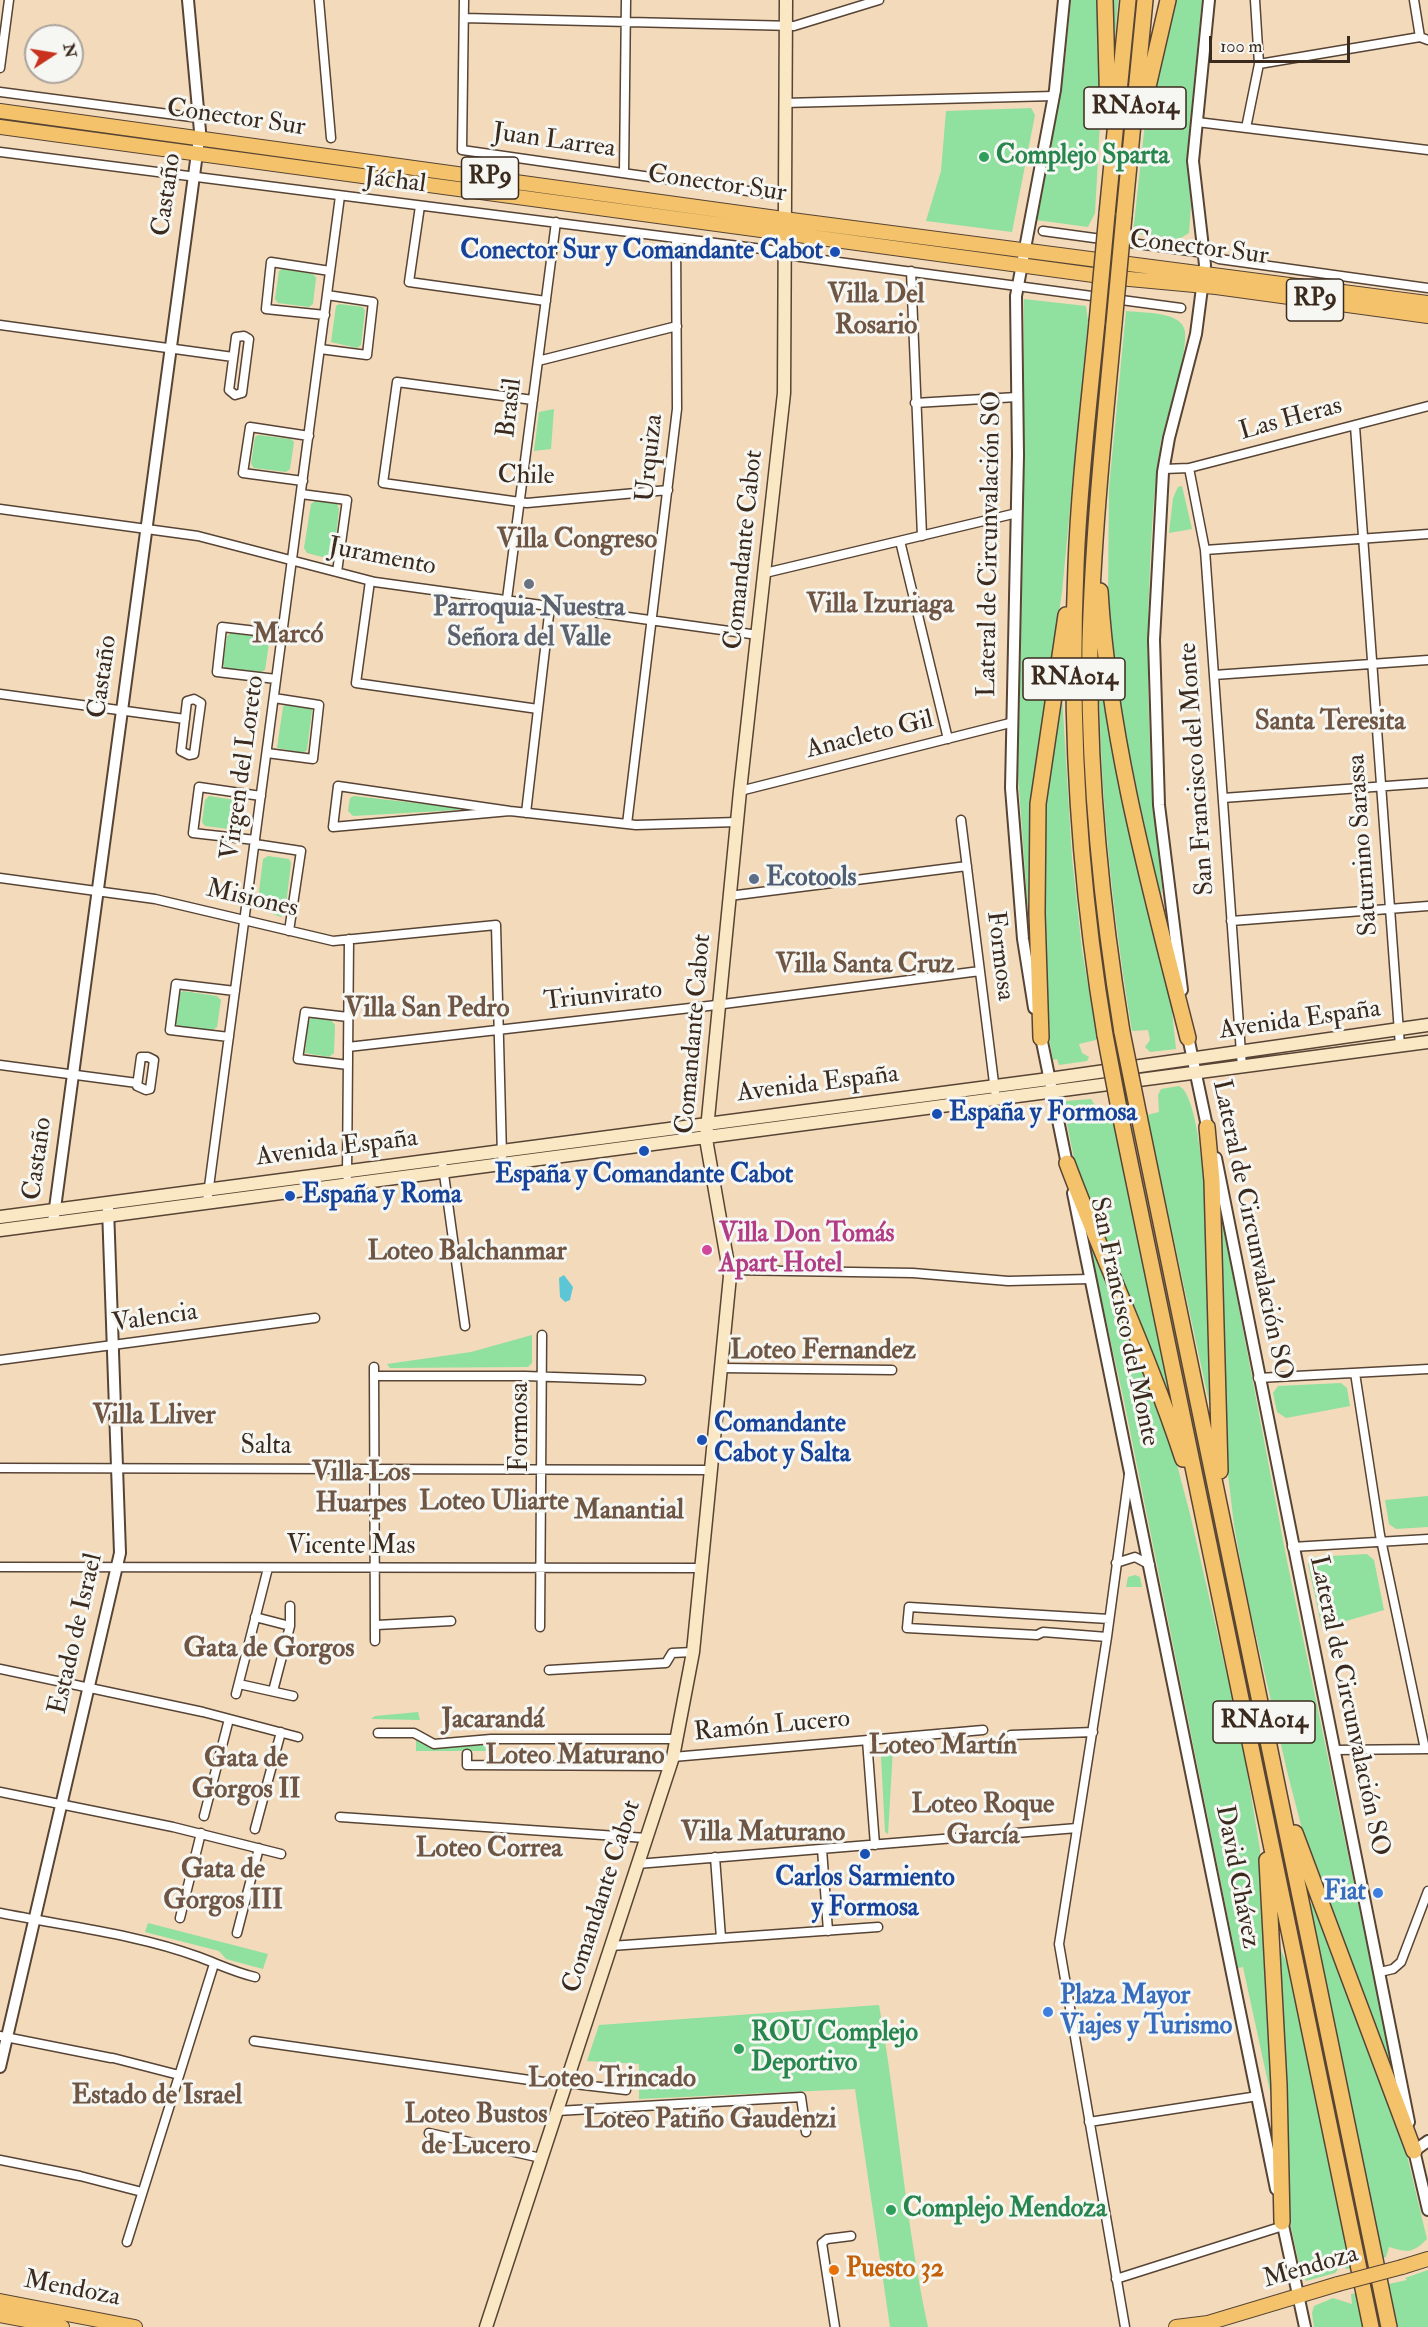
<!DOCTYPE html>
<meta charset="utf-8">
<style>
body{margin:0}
#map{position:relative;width:1428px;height:2327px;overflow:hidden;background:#f3daba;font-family:"IM FELL Double Pica",serif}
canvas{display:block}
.north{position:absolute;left:24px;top:24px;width:60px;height:60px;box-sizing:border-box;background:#f6f6f2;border:2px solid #aba49d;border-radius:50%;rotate:78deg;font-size:16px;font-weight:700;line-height:24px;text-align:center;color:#3b2a1e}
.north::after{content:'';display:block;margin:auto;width:21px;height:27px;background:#c8321e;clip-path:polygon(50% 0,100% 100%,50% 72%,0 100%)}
.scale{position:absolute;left:1209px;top:36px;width:141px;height:27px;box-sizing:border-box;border:3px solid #3b2a1e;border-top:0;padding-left:8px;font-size:18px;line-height:21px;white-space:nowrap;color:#3b2a1e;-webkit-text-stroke:4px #f6f6f2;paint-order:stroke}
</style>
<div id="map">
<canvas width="1428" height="2327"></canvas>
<div class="north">N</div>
<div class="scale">100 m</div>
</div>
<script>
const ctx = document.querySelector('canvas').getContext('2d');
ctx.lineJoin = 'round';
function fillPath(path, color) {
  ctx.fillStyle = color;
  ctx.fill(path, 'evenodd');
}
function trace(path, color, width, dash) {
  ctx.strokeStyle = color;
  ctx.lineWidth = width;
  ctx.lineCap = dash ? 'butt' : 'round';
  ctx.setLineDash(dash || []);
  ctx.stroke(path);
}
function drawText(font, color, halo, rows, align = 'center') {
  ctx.font = font + ' "IM FELL Double Pica",serif';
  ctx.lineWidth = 6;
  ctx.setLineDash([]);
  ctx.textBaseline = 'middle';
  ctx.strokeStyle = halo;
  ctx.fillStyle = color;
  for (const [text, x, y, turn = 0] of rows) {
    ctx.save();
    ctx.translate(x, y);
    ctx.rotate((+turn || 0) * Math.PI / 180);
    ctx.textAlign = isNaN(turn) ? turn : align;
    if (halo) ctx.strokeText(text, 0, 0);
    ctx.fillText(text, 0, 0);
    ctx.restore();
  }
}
fillPath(new Path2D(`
 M1071,0H1098L1101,105L1095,213L1088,227L1036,220L1064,71Z
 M1109,0H1118L1113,64Z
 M1173,0H1202L1187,154L1191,206L1189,233L1179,239L1133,233L1144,132Z
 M1031,108L1035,115L1012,232L926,221L941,171L946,111Z
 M0,117L147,138L121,137L0,121Z
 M244,153L267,154L734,219H716Z
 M831,234L858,235L1000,253L999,256Z
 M282,269L313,274L316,278L313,304L309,307L278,303L275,299L279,271Z
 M1024,299L1086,306L1088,321L1062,592L1033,793L1030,941L1018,774L1024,487Z
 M339,304L363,307L365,311L361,345L357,348L331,342L336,306Z
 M1126,311C1141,313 1178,311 1184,328C1191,348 1164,422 1160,448C1154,487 1152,526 1150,566C1145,674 1149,781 1162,888L1161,899L1117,700L1108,595L1109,488Z
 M554,409L551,449L534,451L539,412Z
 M258,435L291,439L294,442L290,469L286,472L254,468L251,464L255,437Z
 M1182,486L1192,529L1169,533L1173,498L1178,487Z
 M315,501L337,504L339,509L334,556L330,559L307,553L304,548L311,504Z
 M231,633L265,638L269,643L265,670L261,672L225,668L223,664L227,636Z
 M1099,647L1171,1002L1176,1049L1150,1052L1145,1047L1150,1040L1148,1030L1132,1031C1111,903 1098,776 1099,647Z
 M1061,679L1072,858L1082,950L1097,1037L1096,1040L1079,1044L1082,1053L1089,1057L1087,1061L1059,1065L1057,1059L1053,1060L1045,1015L1041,813Z
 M285,705L311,709L312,711L307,750L303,753L277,748L283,707Z
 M209,796L241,801L244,805L241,827L237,830L205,826L202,822L205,800Z
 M354,796L459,808V810L353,816L348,811L350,798Z
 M268,856L289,859L291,863L285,914L281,917L257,908L263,859Z
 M183,991L217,996L221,1000L217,1027L213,1030L178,1026L175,1022L179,994Z
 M312,1017L331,1020L335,1025L334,1053L329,1057L305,1053L308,1022Z
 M1179,1086C1213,1102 1210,1369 1212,1416L1147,1115L1159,1112L1158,1095L1161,1089Z
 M1091,1099L1096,1107L1094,1119L1111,1116L1113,1120L1172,1405L1079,1182L1064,1110L1066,1101Z
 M1220,1209L1286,1556L1394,2076L1308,1852L1288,1775L1246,1592L1234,1525L1225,1449Z
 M1084,1223L1149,1380L1171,1442L1191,1518L1242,1741L1260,1850L1272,2101L1243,1967L1238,1968L1124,1401Z
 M532,1335V1363L528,1367L390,1368L387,1364L471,1352Z
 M1341,1383L1347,1388L1350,1406L1286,1418L1277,1412L1273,1393L1278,1386Z
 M1428,1496V1527L1396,1529L1389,1524L1385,1500Z
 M1367,1554L1374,1560L1384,1610L1322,1628L1308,1564L1313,1557Z
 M1135,1575L1140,1577L1142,1587H1126L1128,1577Z
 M418,1712L420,1720L371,1719L375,1716Z
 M416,1740L433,1749L489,1744V1751H416Z
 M893,1749L888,1834L885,1832L881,1756L885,1750Z
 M1310,1903L1316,1907L1400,2126L1427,2239C1413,2253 1408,2253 1389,2247L1386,2257L1383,2258Z
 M148,1923L268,1954L263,1969L226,1959L219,1951L145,1932Z
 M1277,1941L1288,1966L1351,2268L1346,2269L1343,2263L1335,2273L1306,2281L1301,2273L1285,2200Z
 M879,2005C898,2112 905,2221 928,2327H890L855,2089L639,2099V2064L587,2061L599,2025Z
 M1428,2270V2327H1398L1389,2284L1407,2280L1405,2278Z
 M1356,2293L1363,2327H1314L1312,2313L1314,2306L1333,2298L1352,2304L1351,2294Z`), '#90e09f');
fillPath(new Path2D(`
 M564,1275L573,1287L570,1300L565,1302L560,1297L559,1278Z`), '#5cc6d7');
const minor = new Path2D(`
 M319,0L331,138
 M464,0L462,150L783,196
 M1414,0L1420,37
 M464,18L794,26L879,0
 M1259,64L1420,37L1428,40
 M0,68L9,0
 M0,92L199,118
 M784,103L1054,96
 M1197,122L1428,150
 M1246,128L1259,64L1255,0
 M0,152L786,252
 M624,173L626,0
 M420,206L409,282L546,301
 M1043,231L1204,253L1219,259L1428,288
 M786,255L1181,308
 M911,271L922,536
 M325,315L266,309L271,262L330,271
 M0,325L233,357
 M244,336L249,339L242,393L235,395L229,390L236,337Z
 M320,349L367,355L373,302L327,295
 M538,361L677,326
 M533,400L397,382L383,483L527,503L668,490
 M915,403L1017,397
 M1355,426L1400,1046
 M1189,468L1205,550L1242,1067
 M1164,469L1189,468L1428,406
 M303,481L243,473L250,427L309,436
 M301,494L347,500L337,572
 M0,509L198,536L375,582L758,635
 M900,541L948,739
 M1205,550L1428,534
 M765,573L1017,513
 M370,581L356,683L538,709
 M507,599L556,222
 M1214,675L1428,660
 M276,679L217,672L222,627L282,634
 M0,694L185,719
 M194,699L201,703L194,754L189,755L181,751L187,701Z
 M267,753L313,759L319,705L274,698
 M740,791L1010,723
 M1223,798L1428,783
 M510,811L333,827L338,786L510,811L636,825L737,822
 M526,813L550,606
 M961,820L995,1091
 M627,824L677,409L676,238
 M255,840L193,833L199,787L261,796
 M255,844L301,851L289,931
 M0,878L155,899L333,941L496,925L502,1156
 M729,896L967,866
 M1231,921L1428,906
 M229,1037L170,1030L176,984L235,991
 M348,1047L708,1006L980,971
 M141,1057H148L154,1060L150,1089L146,1090L137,1086Z
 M0,1065L137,1083
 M348,1065L298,1059L305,1012L348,1017
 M443,1167L465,1326
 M347,1176L349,939
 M207,1202L340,196
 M729,1270L913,1273L1008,1281L1090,1279
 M0,1360L315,1318
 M374,1367L375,1641
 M721,1368L892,1370
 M1355,1373L1380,1535L1425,1749
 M375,1376H525L641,1380
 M1258,1378L1428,1369
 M0,1468L711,1470
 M1292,1547L1428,1539
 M1116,1563L1135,1557L1150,1565
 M0,1567L702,1568
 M255,1617L290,1626
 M377,1625L451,1621
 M540,1627L542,1335
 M1107,1637L1043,1632L1037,1635L907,1628L909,1607L1109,1619
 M0,1669L203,1712L298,1737
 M549,1670L666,1663L672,1653L693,1652
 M239,1684L293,1696
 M273,1691L290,1626V1606
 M236,1694L268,1568
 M378,1733H414L434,1744L491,1739H677
 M1011,1735L1093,1732
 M867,1740L875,1845
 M1334,1750L1428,1749
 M467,1754V1765L670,1766
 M673,1757L983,1730
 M0,1792L173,1827L281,1854
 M204,1816L229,1719
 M340,1817L646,1838
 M255,1829L281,1732
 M822,1849L828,1931
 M715,1857L721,1938
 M637,1864L1077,1828
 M0,1913C64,1926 137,1934 199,1957C218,1964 234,1972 255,1977
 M180,1918L201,1833
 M237,1933L259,1848
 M611,1946L878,1927
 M1380,1972L1393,1969L1401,1962L1428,1891
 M0,2036L111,2058
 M254,2041L565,2085
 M113,2058L179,2075
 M566,2083L626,2090
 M557,2111L801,2097L806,2132
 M1089,2122L1258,2096
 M429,2133L541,2158
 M0,2160L80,2176L142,2192
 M127,2242L214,1964
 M1116,2279L1283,2226
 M835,2327L822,2243L827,2239L851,2236
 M1125,2327L1059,1944L1107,1637L1129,1474`);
const tertiary = new Path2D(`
 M1182,990L1159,805L1154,640L1163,472L1169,438L1196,334L1205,265L1193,161L1209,0
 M1034,1008L1023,939L1011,788L1018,455L1016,296L1055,90L1064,0
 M1040,1032L1068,1169
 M1187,1032L1208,1131
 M1216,1158L1409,2122
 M1073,1193L1276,2189
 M53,1223L200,131L188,0
 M0,2067L120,1553L108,1208
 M1413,2146L1428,2210
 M1414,2151L1428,2141
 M1281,2216L1305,2327`);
const secondary = new Path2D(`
 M0,1217L1049,1079L1428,1025
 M0,1230L1428,1042
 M486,2327L673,1757L693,1652L730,1276L706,1139L740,791L784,393L786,0`);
const primary = new Path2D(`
 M0,111L784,219L1428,303
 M0,127L1108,277L1216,287L1428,316
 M1402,2267L1428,2259
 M0,2301L135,2327
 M0,2315L62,2327
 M1176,2327L1208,2323L1338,2284`);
const motorway = new Path2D(`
 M1105,0L1108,114
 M1144,104L1168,0
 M1107,214L1128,0
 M1124,216L1145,0
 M1097,322C1089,404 1079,485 1076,566C1069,723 1079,880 1105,1035
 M1114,324C1104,430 1093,536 1090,642C1088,773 1101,904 1122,1032
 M1100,591C1109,741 1151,892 1188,1038
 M1041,1038L1037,913L1038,804L1066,615
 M1139,1116L1389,2327
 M1121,1119L1371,2327
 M1207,1127L1212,1181L1220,1471
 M1067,1163C1104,1262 1150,1358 1183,1459
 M1295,1833L1414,2151
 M1267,1860L1279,2085L1282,2222`);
trace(minor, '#574435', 11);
trace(tertiary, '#574435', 14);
trace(secondary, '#574435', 15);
trace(primary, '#574435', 16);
trace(motorway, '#574435', 18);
trace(minor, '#fff', 8);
trace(tertiary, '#fff', 10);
trace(secondary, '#fae7c3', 12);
trace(primary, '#f3c26a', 14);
trace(motorway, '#f3c26a', 15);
const primaryBridge = new Path2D(`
 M1338,2284L1402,2267`);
const motorwayBridge = new Path2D(`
 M1097,322L1107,214
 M1114,324L1124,216
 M1122,1032L1139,1116
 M1105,1035L1121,1119`);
trace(primaryBridge, '#574435', 16, []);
trace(motorwayBridge, '#574435', 18, []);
trace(primaryBridge, '#f3c26a', 14);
trace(motorwayBridge, '#f3c26a', 15);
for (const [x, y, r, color] of [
 [984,157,6,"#2e9e5b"],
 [835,252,6,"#1a4fb4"],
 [529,584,6,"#6b7280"],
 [754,879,6,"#5c6f8a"],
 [937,1114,6,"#1a4fb4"],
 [644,1151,6,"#1a4fb4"],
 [290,1196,6,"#1a4fb4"],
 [707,1250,6,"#d1479c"],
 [702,1440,6,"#1a4fb4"],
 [865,1854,6,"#1a4fb4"],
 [1378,1893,6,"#3f7fe0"],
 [1048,2012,6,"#3f7fe0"],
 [739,2049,6,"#2e9e5b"],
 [891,2210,6,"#2e9e5b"],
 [834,2270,6,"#e8710a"]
]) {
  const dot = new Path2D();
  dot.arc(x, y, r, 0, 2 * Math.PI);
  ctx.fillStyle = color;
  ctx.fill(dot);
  trace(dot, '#f6f6f2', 2);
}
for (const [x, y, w] of [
 [1135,108,102],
 [490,178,57],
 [1315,300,57],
 [1074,679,102],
 [1264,1722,102]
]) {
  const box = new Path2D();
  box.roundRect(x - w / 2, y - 21, w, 42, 4.5);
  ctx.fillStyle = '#f6f6f2';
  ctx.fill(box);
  trace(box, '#3b2a1e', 1.5);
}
drawText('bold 24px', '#3b2a1e', null, [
 ["RNA014",1135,108],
 ["RP9",490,178],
 ["RP9",1315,300],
 ["RNA014",1074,679],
 ["RNA014",1264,1722]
]);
drawText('26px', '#3b2a1e', '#f6f6f2', [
 ["Conector Sur",236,119,8],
 ["Juan Larrea",554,142,8],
 ["Jáchal",395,182,7],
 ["Conector Sur",717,185,8],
 ["Castaño",168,195,-82],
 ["Conector Sur",1199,249,7],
 ["Brasil",511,408,-83],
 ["Las Heras",1291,420,-15],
 ["Urquiza",651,458,-84],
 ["Chile",526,477,1],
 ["Lateral de Circunvalación SO",991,544,-89],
 ["Comandante Cabot",745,550,-84],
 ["Juramento",382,558,11],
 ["Castaño",104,677,-82],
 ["Anacleto Gil",870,736,-14],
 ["Virgen del Loreto",244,768,-82],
 ["San Francisco del Monte",1198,769,-94],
 ["Saturnino Sarassa",1364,845,-94],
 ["Misiones",252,900,13],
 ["Formosa",999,956,83],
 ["Triunvirato",603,997,-6],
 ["Avenida España",1300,1021,-8],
 ["Comandante Cabot",695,1034,-85],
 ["Avenida España",818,1085,-7],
 ["Avenida España",337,1149,-7],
 ["Castaño",39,1159,-82],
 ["Lateral de Circunvalación SO",1251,1230,78],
 ["Valencia",155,1319,-8],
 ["San Francisco del Monte",1123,1322,78],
 ["Formosa",521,1427,-90],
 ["Salta",266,1447],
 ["Vicente Mas",351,1547],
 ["Estado de Israel",77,1634,-77],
 ["Lateral de Circunvalación SO",1348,1706,78],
 ["Ramón Lucero",772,1727,-5],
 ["David Chávez",1236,1877,79],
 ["Comandante Cabot",603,1897,-72],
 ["Mendoza",1311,2268,-16],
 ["Mendoza",72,2290,11]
]);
drawText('bold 26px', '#27864d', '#f6f6f2', [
 ["Complejo Sparta",996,157],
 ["ROU Complejo",751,2034],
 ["Deportivo",751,2064],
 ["Complejo Mendoza",903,2210]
], 'left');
drawText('bold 26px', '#164399', '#f6f6f2', [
 ["Conector Sur y Comandante Cabot",823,252,"right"],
 ["España y Formosa",949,1114],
 ["España y Comandante Cabot",644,1176,"center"],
 ["España y Roma",302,1196],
 ["Comandante",714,1425],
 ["Cabot y Salta",714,1455],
 ["Carlos Sarmiento",865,1879,"center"],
 ["y Formosa",865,1909,"center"]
], 'left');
drawText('bold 26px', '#5b616d', '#f6f6f2', [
 ["Parroquia Nuestra",529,609],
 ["Señora del Valle",529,639]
]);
drawText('bold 26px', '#4e5e75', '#f6f6f2', [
 ["Ecotools",766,879]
], 'left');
drawText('bold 26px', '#b23c85', '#f6f6f2', [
 ["Villa Don Tomás",719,1235],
 ["Apart Hotel",719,1265]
], 'left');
drawText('bold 26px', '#366cbe', '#f6f6f2', [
 ["Fiat",1366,1893],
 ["Plaza Mayor",1060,1997,"left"],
 ["Viajes y Turismo",1060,2027,"left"]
], 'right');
drawText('bold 26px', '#c56008', '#f6f6f2', [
 ["Puesto 32",846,2270]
], 'left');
drawText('bold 27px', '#6f5543', '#f6f6f2', [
 ["Villa Del",876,296],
 ["Rosario",876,327],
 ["Villa Congreso",577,541],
 ["Villa Izuriaga",880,606],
 ["Marcó",288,636],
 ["Santa Teresita",1330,723],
 ["Villa Santa Cruz",865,966],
 ["Villa San Pedro",427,1010],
 ["Loteo Balchanmar",467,1253],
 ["Loteo Fernandez",823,1352],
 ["Villa Lliver",154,1417],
 ["Villa Los",361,1474],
 ["Huarpes",361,1505],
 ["Loteo Uliarte",494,1503],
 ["Manantial",629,1512],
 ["Gata de Gorgos",269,1650],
 ["Jacarandá",493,1721],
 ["Loteo Martín",943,1747],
 ["Loteo Maturano",575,1757],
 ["Gata de",246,1760],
 ["Gorgos II",246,1791],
 ["Loteo Roque",983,1806],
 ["García",983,1837],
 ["Villa Maturano",763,1834],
 ["Loteo Correa",489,1850],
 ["Gata de",223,1871],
 ["Gorgos III",223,1902],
 ["Loteo Trincado",612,2080],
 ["Estado de Israel",157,2097],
 ["Loteo Bustos",476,2116],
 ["de Lucero",476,2147],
 ["Loteo Patiño Gaudenzi",710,2121]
]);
</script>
